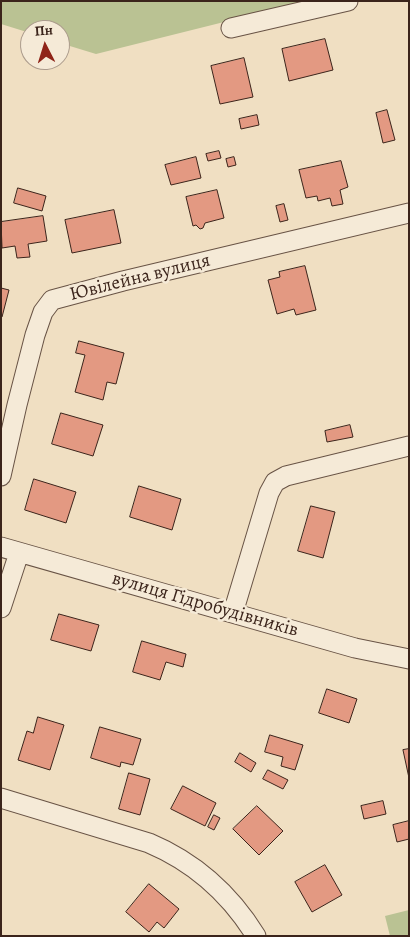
<!DOCTYPE html>
<meta charset="utf-8">
<style>
body{margin:0}
#map{position:relative;width:410px;height:937px;overflow:hidden;background:#f0dfc2;font-family:Alegreya,serif}
canvas{display:block}
.frame{position:absolute;inset:0;border:2px solid #3b241b;pointer-events:none}
.north{position:absolute;left:20px;top:20px;width:50px;height:50px;box-sizing:border-box;background:#f5ead7;border:1px solid #ab9b8c;border-radius:50%;rotate:355deg;font-size:14px;font-weight:700;line-height:20px;text-align:center;color:#3b241b}
.north::after{content:'';display:block;margin:auto;width:18px;height:22px;background:#8f2418;clip-path:polygon(50% 0,100% 100%,50% 72%,0 100%)}
</style>
<div id="map">
<canvas width="410" height="937"></canvas>
<div class="frame"></div>
<div class="north">Пн</div>
</div>
<script>
const ctx = document.querySelector('canvas').getContext('2d');
ctx.lineJoin = 'round';
function fillPath(path, color) {
  ctx.fillStyle = color;
  ctx.fill(path, 'evenodd');
}
function trace(path, color, width, dash) {
  ctx.strokeStyle = color;
  ctx.lineWidth = width;
  ctx.lineCap = dash ? 'butt' : 'round';
  ctx.setLineDash(dash || []);
  ctx.stroke(path);
}
function drawText(font, color, halo, rows, align = 'center') {
  ctx.font = font + ' Alegreya,serif';
  ctx.lineWidth = 5;
  ctx.setLineDash([]);
  ctx.textBaseline = 'middle';
  ctx.strokeStyle = halo;
  ctx.fillStyle = color;
  for (const [text, x, y, turn = 0] of rows) {
    ctx.save();
    ctx.translate(x, y);
    ctx.rotate((+turn || 0) * Math.PI / 180);
    ctx.textAlign = isNaN(turn) ? turn : align;
    if (halo) ctx.strokeText(text, 0, 0);
    ctx.fillText(text, 0, 0);
    ctx.restore();
  }
}
fillPath(new Path2D(`
 M1,1H308L96,54L60,43V30H30V33L1,24Z
 M409,910V936H390L385,916Z`), '#bac293');
const building = new Path2D(`
 M325,39L333,70L289,81L282,49Z
 M244,58L253,97L220,104L211,66Z
 M387,110L395,140L383,143L376,113Z
 M257,115L259,125L241,129L239,119Z
 M219,151L221,158L208,161L206,154Z
 M196,157L201,178L171,185L165,165Z
 M234,157L236,165L228,167L226,159Z
 M341,161L348,187L340,190L343,204L332,206L330,198L318,201L317,196L306,198L299,170Z
 M18,188L46,196L42,211L14,203Z
 M217,190L224,218L205,223L203,228L200,229L196,225L193,226L186,197Z
 M284,204L288,220L280,222L276,206Z
 M114,210L121,243L72,253L65,220Z
 M43,216L47,241L28,244L30,257L17,258L15,246L2,248L1,222Z
 M305,266L316,310L296,315L294,309L277,314L268,280L280,277L279,272Z
 M1,288L9,290L2,317L1,316Z
 M79,341L124,353L116,384L107,382L103,400L75,392L85,355L76,353Z
 M61,413L103,425L93,456L52,444Z
 M350,425L353,437L327,442L325,431Z
 M34,479L76,492L66,523L25,510Z
 M139,486L181,499L172,530L130,517Z
 M311,506L335,512L323,558L298,551Z
 M59,614L99,625L91,651L51,640Z
 M142,641L186,654L183,667L166,662L160,680L133,672Z
 M327,689L357,699L349,723L319,713Z
 M38,717L64,725L50,770L18,760L27,731L33,733Z
 M100,727L141,739L133,765L121,762L120,767L91,758Z
 M270,735L303,745L295,770L281,766L283,757L265,752Z
 M409,749V778L403,750Z
 M240,753L256,763L251,772L235,762Z
 M268,770L288,780L283,789L263,779Z
 M129,773L150,779L140,815L119,809Z
 M183,786L216,803L205,826L171,809Z
 M383,801L386,814L364,819L361,806Z
 M257,806L283,831L259,855L233,829Z
 M214,815L220,818L214,830L208,827Z
 M409,821V839L397,842L393,825Z
 M325,865L342,895L312,912L295,882Z
 M149,884L179,909L164,928L157,922L149,932L126,912Z`);
fillPath(building, '#e39982');
trace(building, '#3b241b', 1);
const minor = new Path2D(`
 M231,28L348,1
 M1,476L17,405L35,335L43,312L52,300L123,281L409,213
 M1,547L355,648L409,659
 M1,608L19,553
 M233,613L269,493L275,482L286,476L409,446
 M1,798L149,843C194,862 230,894 256,936`);
trace(minor, '#685345', 21);
trace(minor, '#f5ead7', 19);
drawText('19px', '#3b241b', '#f5ead7', [
 ["Ювілейна вулиця",140,278,-14],
 ["вулиця Гідробудівників",205,605,16]
]);
</script>
